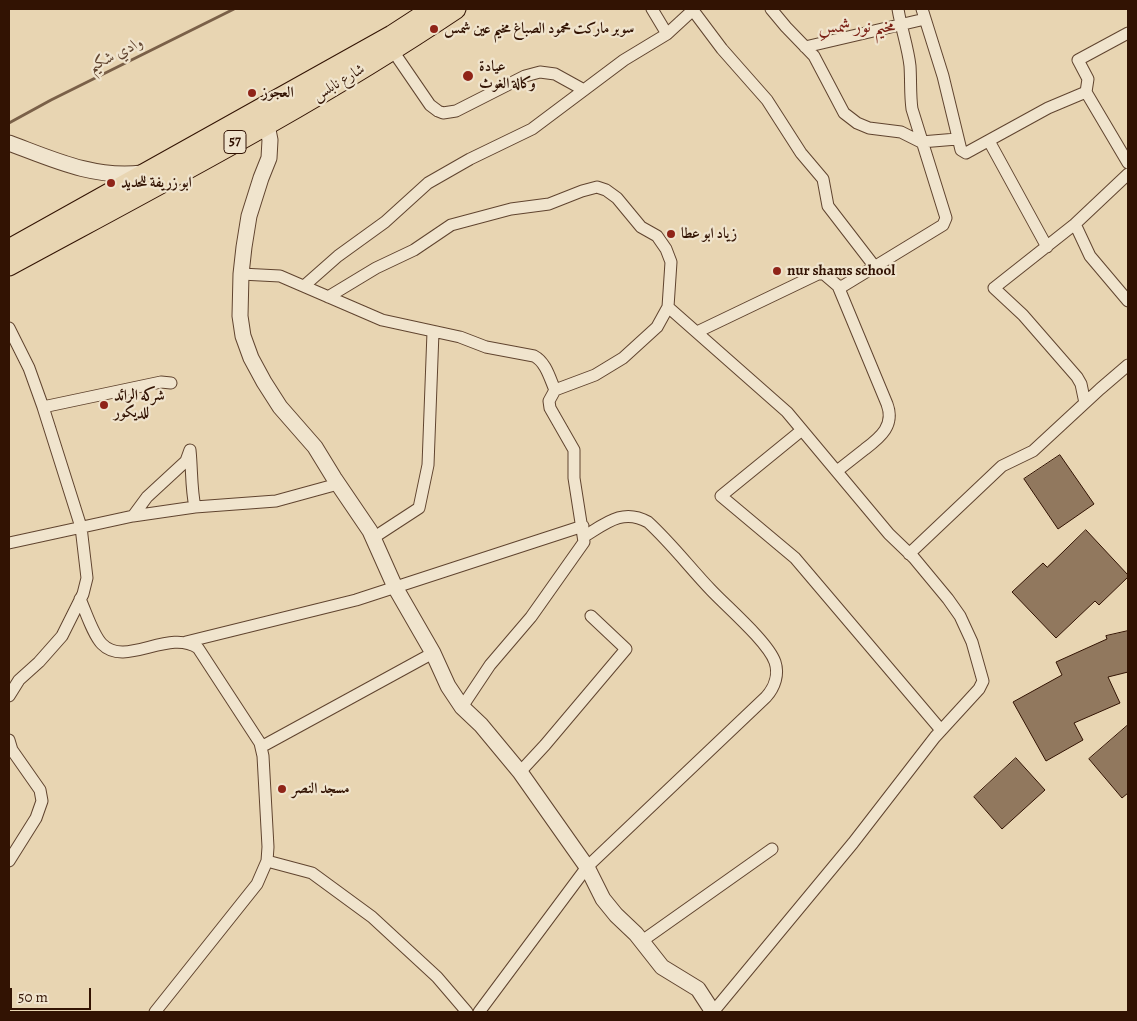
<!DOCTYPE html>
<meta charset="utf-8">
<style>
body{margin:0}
#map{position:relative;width:1137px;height:1021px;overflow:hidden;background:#e8d5b2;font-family:Alegreya,serif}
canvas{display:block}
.frame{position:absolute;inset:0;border:10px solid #321303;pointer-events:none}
.scale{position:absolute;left:10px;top:988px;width:81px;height:22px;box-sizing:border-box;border:2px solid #321303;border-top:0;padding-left:6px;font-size:15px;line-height:18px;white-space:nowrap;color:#321303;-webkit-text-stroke:4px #f0e4cd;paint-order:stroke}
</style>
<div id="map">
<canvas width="1137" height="1021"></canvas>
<div class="frame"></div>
<div class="scale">50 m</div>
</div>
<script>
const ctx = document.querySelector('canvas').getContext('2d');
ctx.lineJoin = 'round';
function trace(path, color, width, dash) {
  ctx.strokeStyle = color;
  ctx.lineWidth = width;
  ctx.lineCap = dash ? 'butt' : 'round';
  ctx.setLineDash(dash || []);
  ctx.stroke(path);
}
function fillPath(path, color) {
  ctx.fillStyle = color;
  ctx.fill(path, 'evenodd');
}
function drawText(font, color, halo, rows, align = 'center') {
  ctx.font = font + ' Alegreya,Amiri,serif';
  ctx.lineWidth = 4.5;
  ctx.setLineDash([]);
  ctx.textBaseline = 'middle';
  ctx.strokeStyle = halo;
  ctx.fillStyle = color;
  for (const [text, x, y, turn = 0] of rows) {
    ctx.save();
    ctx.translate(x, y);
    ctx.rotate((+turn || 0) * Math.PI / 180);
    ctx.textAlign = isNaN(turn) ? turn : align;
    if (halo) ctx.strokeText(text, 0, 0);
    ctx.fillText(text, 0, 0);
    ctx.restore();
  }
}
trace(new Path2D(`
 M9,123L51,100L234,9`), '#7a6048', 3);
const building = new Path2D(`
 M1060,455L1094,504L1058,529L1024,479Z
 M1086,530L1128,575V577L1099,605L1095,601L1056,638L1012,592L1043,563L1047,567Z
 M1128,631V672L1108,677L1120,703L1074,723L1083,740L1046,761L1013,702L1062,675L1056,662L1107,639L1106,636Z
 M1128,725V793L1122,798L1089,759Z
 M1016,758L1045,790L1002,829L974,797Z`);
fillPath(building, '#91785e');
trace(building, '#321303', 1);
const minor = new Path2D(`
 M652,9L667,34
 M692,9L722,49L767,100L801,153L823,179L828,206L875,267
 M771,9L786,27L814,56L844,113L857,123L869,128L901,132L921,142L957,139
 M922,9L943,76L961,150L966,153L1048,108L1086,92
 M1128,33L1078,60L1088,79L1086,92L1128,163
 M805,47L925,19
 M393,51L430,105L438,111L443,113L456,111L525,76L540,72L555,74L584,90
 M989,141L1047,247
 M1075,224L1090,256L1128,301
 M241,274L280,276L382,320L460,337L486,347L534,356C546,362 550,379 555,390L595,375L623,358L657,327L668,307L671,262L666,249L657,236L641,227L617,198L606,190L597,187L582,191L549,204L511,209L451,225L414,250L376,268L328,297
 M304,286L338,256L385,222L428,183L470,159L532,129L624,60L667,34L693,10
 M668,307L787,412L889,534L914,558L948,599L960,616L972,642L983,681L979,689L935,737L853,843L713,1012
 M9,328L29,368L43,407L81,527L87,578L83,594L62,636L39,662L19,680L9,696
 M697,332L818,274H824L838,286H843L943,225L946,218L912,109C910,95 911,81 910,66C908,47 901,28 898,9
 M1085,403L1081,384L1077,377L1023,315L994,288L1075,224L1128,174
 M43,407L161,382L171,383
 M802,430L721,496L795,558L941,730
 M837,471C846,464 856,456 865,449C881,437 895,425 887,404L838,286
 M133,516L147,497L186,461L190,450C192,469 191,489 195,507
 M373,538L419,508L428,465L433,332
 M9,543L133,516L195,507L276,501L338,484
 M909,554L1002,466L1033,451L1100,389L1128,365
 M80,599C86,612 93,635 102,644C125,668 169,628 198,648L260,743L263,756L268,847L267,861L312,873L372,917L437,977L467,1012
 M186,642L356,600L583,526
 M462,707L490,665L531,617L584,542L574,478V450L550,408L549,401L555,390
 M9,740L12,750L40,790L42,801L36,818L9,861
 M261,747L433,653
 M520,772L545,745L626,649L591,616
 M642,941L772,849
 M155,1012L257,884L267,861
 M479,1012L587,867L766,697C775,687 779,674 775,662C768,642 727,607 711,590C690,568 671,543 648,522C623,508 606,523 585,536`);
const tertiary = new Path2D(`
 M267,125L270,140L269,158L261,178L249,216L244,247L241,274L240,316L243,336L251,358L264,382L280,407L315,447L334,478L370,531L395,587L433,653L448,686L462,707L481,725L520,772L587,867L603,899L616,915L636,934L662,967L698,989L713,1012
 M9,143C52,159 94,179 142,173`);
const primary = new Path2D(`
 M9,249L392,35L432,9
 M9,266C160,184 313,105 456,9`);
trace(minor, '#60442f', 13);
trace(tertiary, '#60442f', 17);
trace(primary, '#321303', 21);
trace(minor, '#f0e4cd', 11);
trace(tertiary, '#f0e4cd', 15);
trace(primary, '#e8d5b2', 19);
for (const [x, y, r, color] of [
 [434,29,5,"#8f2418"],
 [468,76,6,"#8f2418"],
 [252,93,5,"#8f2418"],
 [111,183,5,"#8f2418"],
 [671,234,5,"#8f2418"],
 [777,271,5,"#8f2418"],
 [104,405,5,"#8f2418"],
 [282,789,5,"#8f2418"]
]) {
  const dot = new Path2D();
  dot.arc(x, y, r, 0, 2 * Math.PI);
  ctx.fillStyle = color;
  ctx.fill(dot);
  trace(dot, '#f0e4cd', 2);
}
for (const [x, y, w] of [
 [235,142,22]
]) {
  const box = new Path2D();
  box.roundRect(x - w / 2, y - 11.5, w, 23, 4);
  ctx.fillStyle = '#f0e4cd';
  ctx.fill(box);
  trace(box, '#321303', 1);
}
drawText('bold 14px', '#321303', null, [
 ["57",235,142]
]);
drawText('bold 15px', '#321303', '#f0e4cd', [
 ["سوبر ماركت محمود الصباغ مخيم عين شمس",444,29],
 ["عيادة",479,67],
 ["وكالة الغوث",479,84],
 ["العجوز",262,93],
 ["ابو زريفة للحديد",121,183],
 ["زياد ابو عطا",681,234],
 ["nur shams school",787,271],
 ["شركه الرائد",114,396],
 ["للديكور",114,413],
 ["مسجد النصر",292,789]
], 'left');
drawText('15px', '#321303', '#f0e4cd', [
 ["شارع نابلس",339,83,-31]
]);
drawText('italic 16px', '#624631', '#f0e4cd', [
 ["وادي شكيم",116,55,-27]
]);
drawText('18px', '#7a1f14', '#f0e4cd', [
 ["ِمخيم نور شمس",857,28]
]);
</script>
